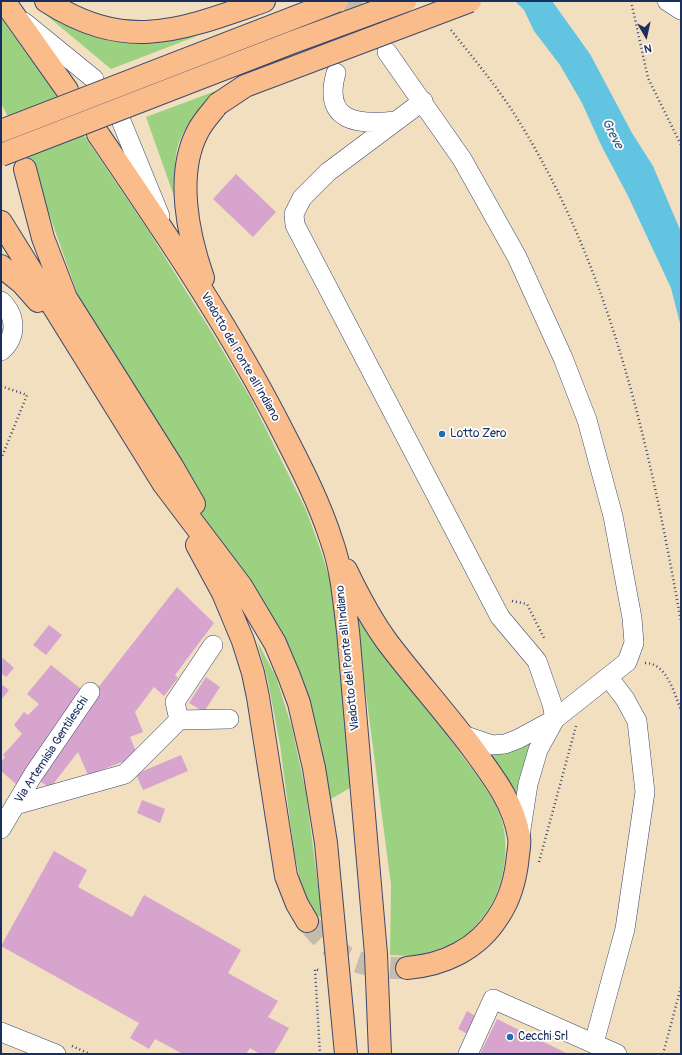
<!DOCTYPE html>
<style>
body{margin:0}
#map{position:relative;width:682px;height:1055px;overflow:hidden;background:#f1dfc0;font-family:Pangolin,sans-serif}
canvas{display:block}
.frame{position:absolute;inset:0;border:2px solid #1b2f5e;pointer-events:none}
.north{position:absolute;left:626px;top:16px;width:40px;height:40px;-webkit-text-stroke:3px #fff;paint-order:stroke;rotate:171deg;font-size:11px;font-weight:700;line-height:16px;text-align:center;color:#1b2f5e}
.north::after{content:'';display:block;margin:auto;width:14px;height:18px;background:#1b2f5e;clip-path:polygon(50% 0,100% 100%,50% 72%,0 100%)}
</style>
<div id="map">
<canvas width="682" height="1055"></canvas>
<div class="frame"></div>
<div class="north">N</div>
</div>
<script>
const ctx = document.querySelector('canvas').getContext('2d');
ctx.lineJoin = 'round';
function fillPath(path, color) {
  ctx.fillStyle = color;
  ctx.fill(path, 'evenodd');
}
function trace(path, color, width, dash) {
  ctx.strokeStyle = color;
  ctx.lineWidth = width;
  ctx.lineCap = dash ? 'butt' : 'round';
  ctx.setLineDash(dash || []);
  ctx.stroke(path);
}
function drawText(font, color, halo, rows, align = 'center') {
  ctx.font = font + ' Pangolin,sans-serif';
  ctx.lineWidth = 3.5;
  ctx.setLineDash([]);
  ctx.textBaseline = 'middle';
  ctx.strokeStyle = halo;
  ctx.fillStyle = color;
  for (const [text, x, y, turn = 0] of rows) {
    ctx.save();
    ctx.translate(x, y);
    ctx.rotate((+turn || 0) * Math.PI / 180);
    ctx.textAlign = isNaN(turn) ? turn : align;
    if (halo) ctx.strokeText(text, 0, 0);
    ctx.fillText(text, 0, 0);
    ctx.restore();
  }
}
fillPath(new Path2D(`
 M39,9L78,28L147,41L197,36L111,69Z
 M1,13L146,227L214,336L251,399L306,510L321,551L337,604L353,786L331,799L319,740L302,684L220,551L117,361L86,318L30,160L1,103Z
 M229,86C206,103 180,125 176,155C174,170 175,185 175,199L146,117Z
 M355,610C390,656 424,702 457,749C475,774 499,800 504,830C509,859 501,897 481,919C477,924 472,930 467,935C458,942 429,954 417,955C408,957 399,955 390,955L391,885Z
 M257,641L276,677L292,728L306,793L322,917L316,916L301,885L294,851L280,745L268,681Z
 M532,742L519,796L485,752C503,753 515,750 532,742Z`), '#9cd182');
fillPath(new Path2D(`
 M515,1H552L590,54L632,133L653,166L681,232V327L671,288L628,196L602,147L582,103L560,65L534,31L524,10Z`), '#62c4e0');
fillPath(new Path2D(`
 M236,174L276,212L253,237L213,199Z
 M177,587L214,623L175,675L178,678L164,696L154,687L135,712L143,732L130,737L138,756L88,775L78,752L50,788L35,778L93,694Z
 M49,625L62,635L46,655L33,645Z
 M3,658L14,668L6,677L1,673V660Z
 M51,665L81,689L72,701L76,704L16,784L1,771V762L5,757L3,755L22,734L14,725L24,712L28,715L39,704L27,694Z
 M206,677L220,687L204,712L189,703Z
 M1,684L9,690L1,700Z
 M181,755L188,771L143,790L136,774Z
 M142,800L165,809L160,823L137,813Z
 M54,851L87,870L78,887L132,917L144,895L241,950L228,973L278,1001L268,1017L289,1028L274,1054H260L250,1048L246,1054H183L155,1039L149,1049L130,1038L139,1023L1,946Z
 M467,1011L477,1017L468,1034L458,1029Z
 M497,1019L568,1054H480Z`), '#d7a4cd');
trace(new Path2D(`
 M349,1L384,48`), '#c6bcac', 19, [19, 10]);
trace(new Path2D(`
 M307,921C336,958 359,969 407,968`), '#c6bcac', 22, [22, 11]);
const minor = new Path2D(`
 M667,1L681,10
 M24,22L94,79
 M387,52L462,159L517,257L563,358L587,420L613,516L632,618L634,643L627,662L555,719L518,739L505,744L492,745L463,735
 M336,73C322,123 359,125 396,121
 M423,101L328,172L302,198L294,214L295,225L500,617L537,661L552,704L555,719L538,750L528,784L520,836
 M122,123L160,216
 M1,301C17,316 17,337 1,351
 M179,720L175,702L213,645
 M15,805L125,774L179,720L229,719
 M1,829L33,775L90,692
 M1,1032L56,1054
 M594,1043L625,929L645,792L637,721L625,699L609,678
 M468,1054L493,999L617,1054`);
const highway = new Path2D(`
 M4,1L67,90
 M46,1C127,53 181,30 264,1
 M98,134C164,231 231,329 284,434C302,469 320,504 332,542C342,570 344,601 348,631L376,954L380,1054
 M25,169L43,238L66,298L172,466L194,504
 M1,222L163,483L241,586L275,643L289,676L299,703L314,768L326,843L346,1054
 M1,266L22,283L38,301
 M203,278C188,235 175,174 198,131C203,121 211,113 218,104
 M197,545L223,593L243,641L253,673L258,697L286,876L297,904L307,921
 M346,570C358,595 371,620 388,643C416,680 447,714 475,752C494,778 514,804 519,837C520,842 519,849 518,855C516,878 511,898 498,917C478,949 444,965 407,968`);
trace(minor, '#3b496d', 20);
trace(highway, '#3b496d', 24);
trace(new Path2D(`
 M631,1L648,78L681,145
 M451,30C473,58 496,85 515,115C611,267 650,447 681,622
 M1,386L27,395L1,459
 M512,601L527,604L545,640
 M645,663C667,663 674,693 681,710
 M539,862L576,726
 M318,970L315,969L320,1054
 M72,1046L90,1054
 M663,1054L681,987`), '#3b496d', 2.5, [1, 3]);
trace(minor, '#fff', 19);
trace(highway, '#fabc8b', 22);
const highwayBridge = new Path2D(`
 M218,104L245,86L470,1
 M1,131L337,1
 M1,155L293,42L405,1`);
trace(highwayBridge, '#3b496d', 24, []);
trace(highwayBridge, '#fabc8b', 22);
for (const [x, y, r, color] of [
 [442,434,4,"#1f6fb2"],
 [510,1037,4,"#1f6fb2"]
]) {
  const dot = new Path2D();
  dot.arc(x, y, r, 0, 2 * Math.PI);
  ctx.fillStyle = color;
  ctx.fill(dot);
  trace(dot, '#fff', 1.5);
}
drawText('12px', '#1b2f5e', '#fff', [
 ["Viadotto del Ponte all'Indiano",240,357,60],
 ["Viadotto del Ponte all'Indiano",348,658,-96],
 ["Via Artemisia Gentileschi",52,750,-57]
]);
drawText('12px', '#1b2f5e', '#fff', [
 ["Lotto Zero",450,434],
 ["Cecchi Srl",518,1037]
], 'left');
drawText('italic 13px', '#305c85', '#fff', [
 ["Greve",612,134,63]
]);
</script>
